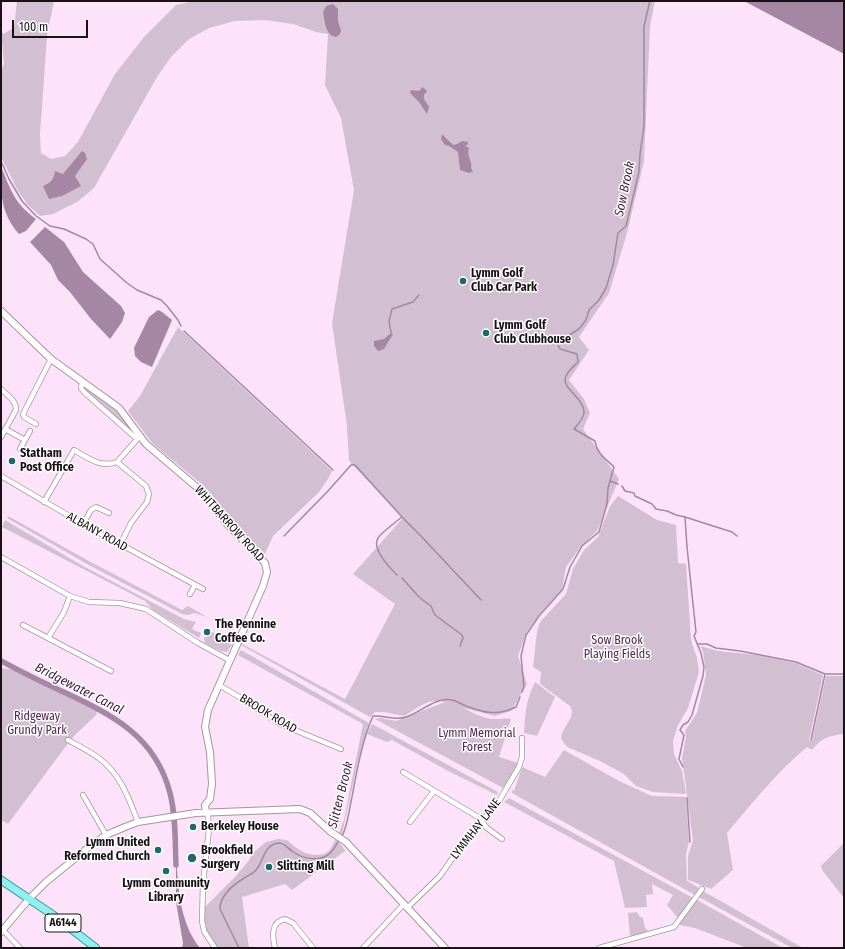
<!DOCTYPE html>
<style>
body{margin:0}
#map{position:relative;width:845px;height:949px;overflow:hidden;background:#fce3fa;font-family:"Fira Sans Condensed",sans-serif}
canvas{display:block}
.frame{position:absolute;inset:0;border:2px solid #191118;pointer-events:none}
.scale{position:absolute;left:12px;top:20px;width:76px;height:18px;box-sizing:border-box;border:2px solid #191118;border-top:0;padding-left:5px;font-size:12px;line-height:14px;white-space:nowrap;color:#191118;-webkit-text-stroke:3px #fff;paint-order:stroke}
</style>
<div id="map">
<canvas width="845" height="949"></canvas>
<div class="frame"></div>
<div class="scale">100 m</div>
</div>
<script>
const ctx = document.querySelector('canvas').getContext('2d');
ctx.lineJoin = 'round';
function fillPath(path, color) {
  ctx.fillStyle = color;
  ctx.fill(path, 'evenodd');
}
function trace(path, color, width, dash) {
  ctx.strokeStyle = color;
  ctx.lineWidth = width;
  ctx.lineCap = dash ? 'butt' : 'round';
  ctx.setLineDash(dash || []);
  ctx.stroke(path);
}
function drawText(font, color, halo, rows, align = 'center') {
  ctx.font = font + ' "Fira Sans Condensed",sans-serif';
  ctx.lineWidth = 3;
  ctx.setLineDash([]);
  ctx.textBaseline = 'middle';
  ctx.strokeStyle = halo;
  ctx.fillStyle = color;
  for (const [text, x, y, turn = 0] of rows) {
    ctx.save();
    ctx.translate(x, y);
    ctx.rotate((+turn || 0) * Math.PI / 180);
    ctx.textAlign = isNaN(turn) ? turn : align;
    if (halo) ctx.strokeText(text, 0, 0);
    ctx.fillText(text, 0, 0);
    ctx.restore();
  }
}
fillPath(new Path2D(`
 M17,1H54L47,36L40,135L41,153L51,159L65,156L78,142L115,74L144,37L176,5L194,1H655L650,26L644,161L627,233L609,293L579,337L589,350L569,380L584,399L590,413L583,429L619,479L597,531L579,549L566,567L562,589L545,608L527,631L518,656L527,684L511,711L495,716L464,708C473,713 484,719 495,719C501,719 506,718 511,719L499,757L518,763L516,769L503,788L375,719L381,718L396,721L445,702C429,697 418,708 404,716L384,712H375L370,717L241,645L242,644L345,699L395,604L353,574L403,518L349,461L347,426L332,323L354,190L341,118L325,85L328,34L316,32L293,24L265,20L235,21L209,28L189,39L171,57L157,77L94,188L77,202L53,214L40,216L28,205L18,191L1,157V72L4,63L1,30L3,34L14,28Z
 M178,327L332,471L328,479L319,492L273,536L265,554L248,538L204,486L153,444L128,411L140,396Z
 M82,382L109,401L130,422L137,439L84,392Z
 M618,496L657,520L676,525L678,563L686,564L691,640L697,658L699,672L688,708L678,725L673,741L674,754L682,771L686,794L653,792L636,786L624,774L600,761L567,747L561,739L562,733L571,717L572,711L570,706L540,684L541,672L533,667L537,631L540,622L566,594L573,569L584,550L598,537L610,506Z
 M8,516L87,560L182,610L188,606L207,617L194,613L188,615L182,614L87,564L7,518Z
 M5,520L83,566L184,619L196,622L192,629L201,633L199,638L153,610L145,601L2,527Z
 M211,631L232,645L227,652L220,651L205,643L204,638Z
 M700,646L718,651L756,655L795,663L823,675L809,741H812L826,676H844V734C830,735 820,739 812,750L807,747C777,772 752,803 727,833L733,870L711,889L688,880V856L693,840L682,758L686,737L685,731L697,713L706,675L703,651Z
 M241,650L369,723L359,757L342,834L339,833L344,820L363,724L238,655Z
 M1,668L18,670L100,710L96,713L97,714L72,738L8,824L1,820Z
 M535,682L555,697L537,736L524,733C525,713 526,700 535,682Z
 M372,724L498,792L497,795L450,772L392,740L387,742L367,734Z
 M564,750L619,781L652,796L686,797L689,842L686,854L687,881L699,888L695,895L512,793V790L514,791L522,767L545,777Z
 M509,798L693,898L678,918L667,905L673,895L652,884L653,894L646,895L647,907L625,908L614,861L504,802Z
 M278,839L287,840L295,847L305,853L315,855L324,854L329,851L336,839L343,847L345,851L292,890L285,884L242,897L249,948H216L204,931V908L236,876L247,863L254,852L266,842Z
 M844,843V898L822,870L821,866Z
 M703,891L803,948H792L699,897Z
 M697,900L783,948H747L695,928L680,925V922Z
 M637,912L639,916L643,918L645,928L649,932L630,936L628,913Z`), '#d2bfd1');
fillPath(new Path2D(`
 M744,1H844V54Z
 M333,4L338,9C338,13 338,16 338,20C339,28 345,32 336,37C325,35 325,21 323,12L326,6Z
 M423,87L427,91L424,95V99L429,107L427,114L419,102L410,93L411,90L419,91Z
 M442,134L453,145L457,144L462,141L468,142V144L465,146L469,148C466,158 473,160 471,168L473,171L472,172L469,173L460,170L458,152L449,146L445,145L441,139Z
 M82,151L85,153L87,159L75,176L81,186L62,196L49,199L43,186C51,183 54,179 55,171L63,174Z
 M1,166C10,189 15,204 36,219L26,231L19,234C0,212 1,194 1,166Z
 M45,227L64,242L83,272L121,306L125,313L122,322L110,339L91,319L70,292L58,280L51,265L30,242Z
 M158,310L162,312L172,320L152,367L141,362L135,356L134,348L149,317Z
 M391,333L393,335L392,336L384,349L378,351L374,346V341L384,339Z
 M176,858C179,890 179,921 200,948H182L183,943L176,902Z`), '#a587a3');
trace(new Path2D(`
 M1,161L9,179L22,201L36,216L50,226L64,229L86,239L93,244L100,259L127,283L137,290L161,300L167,306L178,320L181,326
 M184,331L333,470
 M391,333L389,321L392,309L413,302L419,295
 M610,481L618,484
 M622,486L625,491L634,493L635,496L652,504L656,509L667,511L676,515L685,517L732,532L737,536
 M284,536L328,491L351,465H355L402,517L419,534L481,600
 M397,575C390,568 371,549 378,538C379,535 398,520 402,517
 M402,578L420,598L431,606L435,615L462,635L463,638L460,646
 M697,644H707L716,648L740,651L796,662L825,674H844
 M522,692L524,687L521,656L526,635L539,616L563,589L570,567L582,546L599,532L607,504L608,488L614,467C606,459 597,454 595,441L574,429C578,424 583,419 584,413C585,398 560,388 566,376C568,371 574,366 578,362L577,354L560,349L558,345L563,339L579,329L586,320L589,310L599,300L606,288L613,265L618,233L626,226L639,172L640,154L644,126V26L650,1
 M811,740L825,674
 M683,767L679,759L684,735L680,730L683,725L688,722L692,715L703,676L704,667L701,653L694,636L696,632L687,547L685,517
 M687,798L690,842
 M342,836C348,825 349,809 352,797C357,770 362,741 373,716C384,715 396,721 406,717C422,712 434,697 452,700C456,701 462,704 466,706C485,713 497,716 516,707L520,697
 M239,948L220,909C220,894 234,884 246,877C249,875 254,873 256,870C264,861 264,844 279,843C285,843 287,848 292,851C302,859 322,863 331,852C335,848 337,843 340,839`), '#a587a3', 1.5);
trace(new Path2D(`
 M1,661C18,670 35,679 53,687C105,712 154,731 170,793C176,816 175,842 176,865`), '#a587a3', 5.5);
const street = new Path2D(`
 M82,382L81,388L84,392L137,439
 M1,389C7,395 17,401 16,410L1,437
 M36,424L24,417L23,414L51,359
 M5,429L25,440
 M20,449L30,431
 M117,462L146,486L149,494L147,502L131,523L120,545
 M1,476L83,524L203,589
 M44,502L74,450C88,458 100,468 117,462L140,436
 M83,524L91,510L96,507L109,513
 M1,557L70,596L89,602L120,603L146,609L198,643L229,660
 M190,594L195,585
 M23,625L111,671
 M48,638L64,612L70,596
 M219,685L241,698L280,724L341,749
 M68,740C79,746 91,752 100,759C121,775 129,799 138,822
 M403,772L478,817L487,828L502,839
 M83,795L106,835
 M206,813L208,816L209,829L203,883L202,921L204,931L215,948
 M410,822L434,791
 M407,908L440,876L463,843L499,801L519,767L522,757V738
 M3,930L20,948
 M275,948C272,936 271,922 285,919L293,923L313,948
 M363,948L404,904
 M599,948L674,927L702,889`);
const secondary = new Path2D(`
 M1,311L51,359L119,408L146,444L200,490L228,525L265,563L267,572L263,586L208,710L205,727L210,752L212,784L210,799L205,805L206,813
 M1,932L29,899L46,882L89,847L106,835L125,827L138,822L196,813L300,809L310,813L331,832L346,842L445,948`);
const primary = new Path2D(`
 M1,880L53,915L96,948`);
trace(street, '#a892a7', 6);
trace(secondary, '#a892a7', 8);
trace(primary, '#38999d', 9);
trace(street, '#fff', 4.5);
trace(secondary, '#fff', 6);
trace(primary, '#92eeef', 7);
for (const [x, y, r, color] of [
 [463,281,4,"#1c696a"],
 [486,333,4,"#1c696a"],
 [12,461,4,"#1c696a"],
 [207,632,4,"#1c696a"],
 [193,827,4,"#1c696a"],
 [158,850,4,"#1c696a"],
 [192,858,5,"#1c696a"],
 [269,867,4,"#1c696a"],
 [166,871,4,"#1c696a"]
]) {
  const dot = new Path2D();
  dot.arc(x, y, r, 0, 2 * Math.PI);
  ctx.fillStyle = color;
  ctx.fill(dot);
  trace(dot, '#fff', 1.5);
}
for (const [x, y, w] of [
 [63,923,36]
]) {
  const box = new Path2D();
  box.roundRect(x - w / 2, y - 9, w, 18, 3);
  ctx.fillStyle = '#fff';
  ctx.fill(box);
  trace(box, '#191118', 1);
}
drawText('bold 11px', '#191118', null, [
 ["A6144",63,923]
]);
drawText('bold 12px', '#191118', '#fff', [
 ["Lymm Golf",471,274],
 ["Club Car Park",471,288],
 ["Lymm Golf",494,326],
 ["Club Clubhouse",494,340],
 ["Statham",20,454],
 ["Post Office",20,468],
 ["The Pennine",215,625],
 ["Coffee Co.",215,639],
 ["Berkeley House",201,827],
 ["Lymm United",150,843,"right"],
 ["Reformed Church",150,857,"right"],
 ["Brookfield",201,851],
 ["Surgery",201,865],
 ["Slitting Mill",277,867],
 ["Lymm Community",166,884,"center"],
 ["Library",166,898,"center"]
], 'left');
drawText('12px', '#191118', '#fff', [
 ["WHITBARROW ROAD",229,524,48],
 ["ALBANY ROAD",97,532,29],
 ["BROOK ROAD",268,714,31],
 ["LYMMHAY LANE",476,829,-52]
]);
drawText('12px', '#512850', '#fff', [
 ["Sow Brook",617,641],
 ["Playing Fields",617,655],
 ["Ridgeway",37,717],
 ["Grundy Park",37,731],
 ["Lymm Memorial",477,734],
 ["Forest",477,748]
]);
drawText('italic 13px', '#441c43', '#fff', [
 ["Sow Brook",625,189,-78],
 ["Bridgewater Canal",79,689,27],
 ["Slitten Brook",341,795,-76]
]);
</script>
